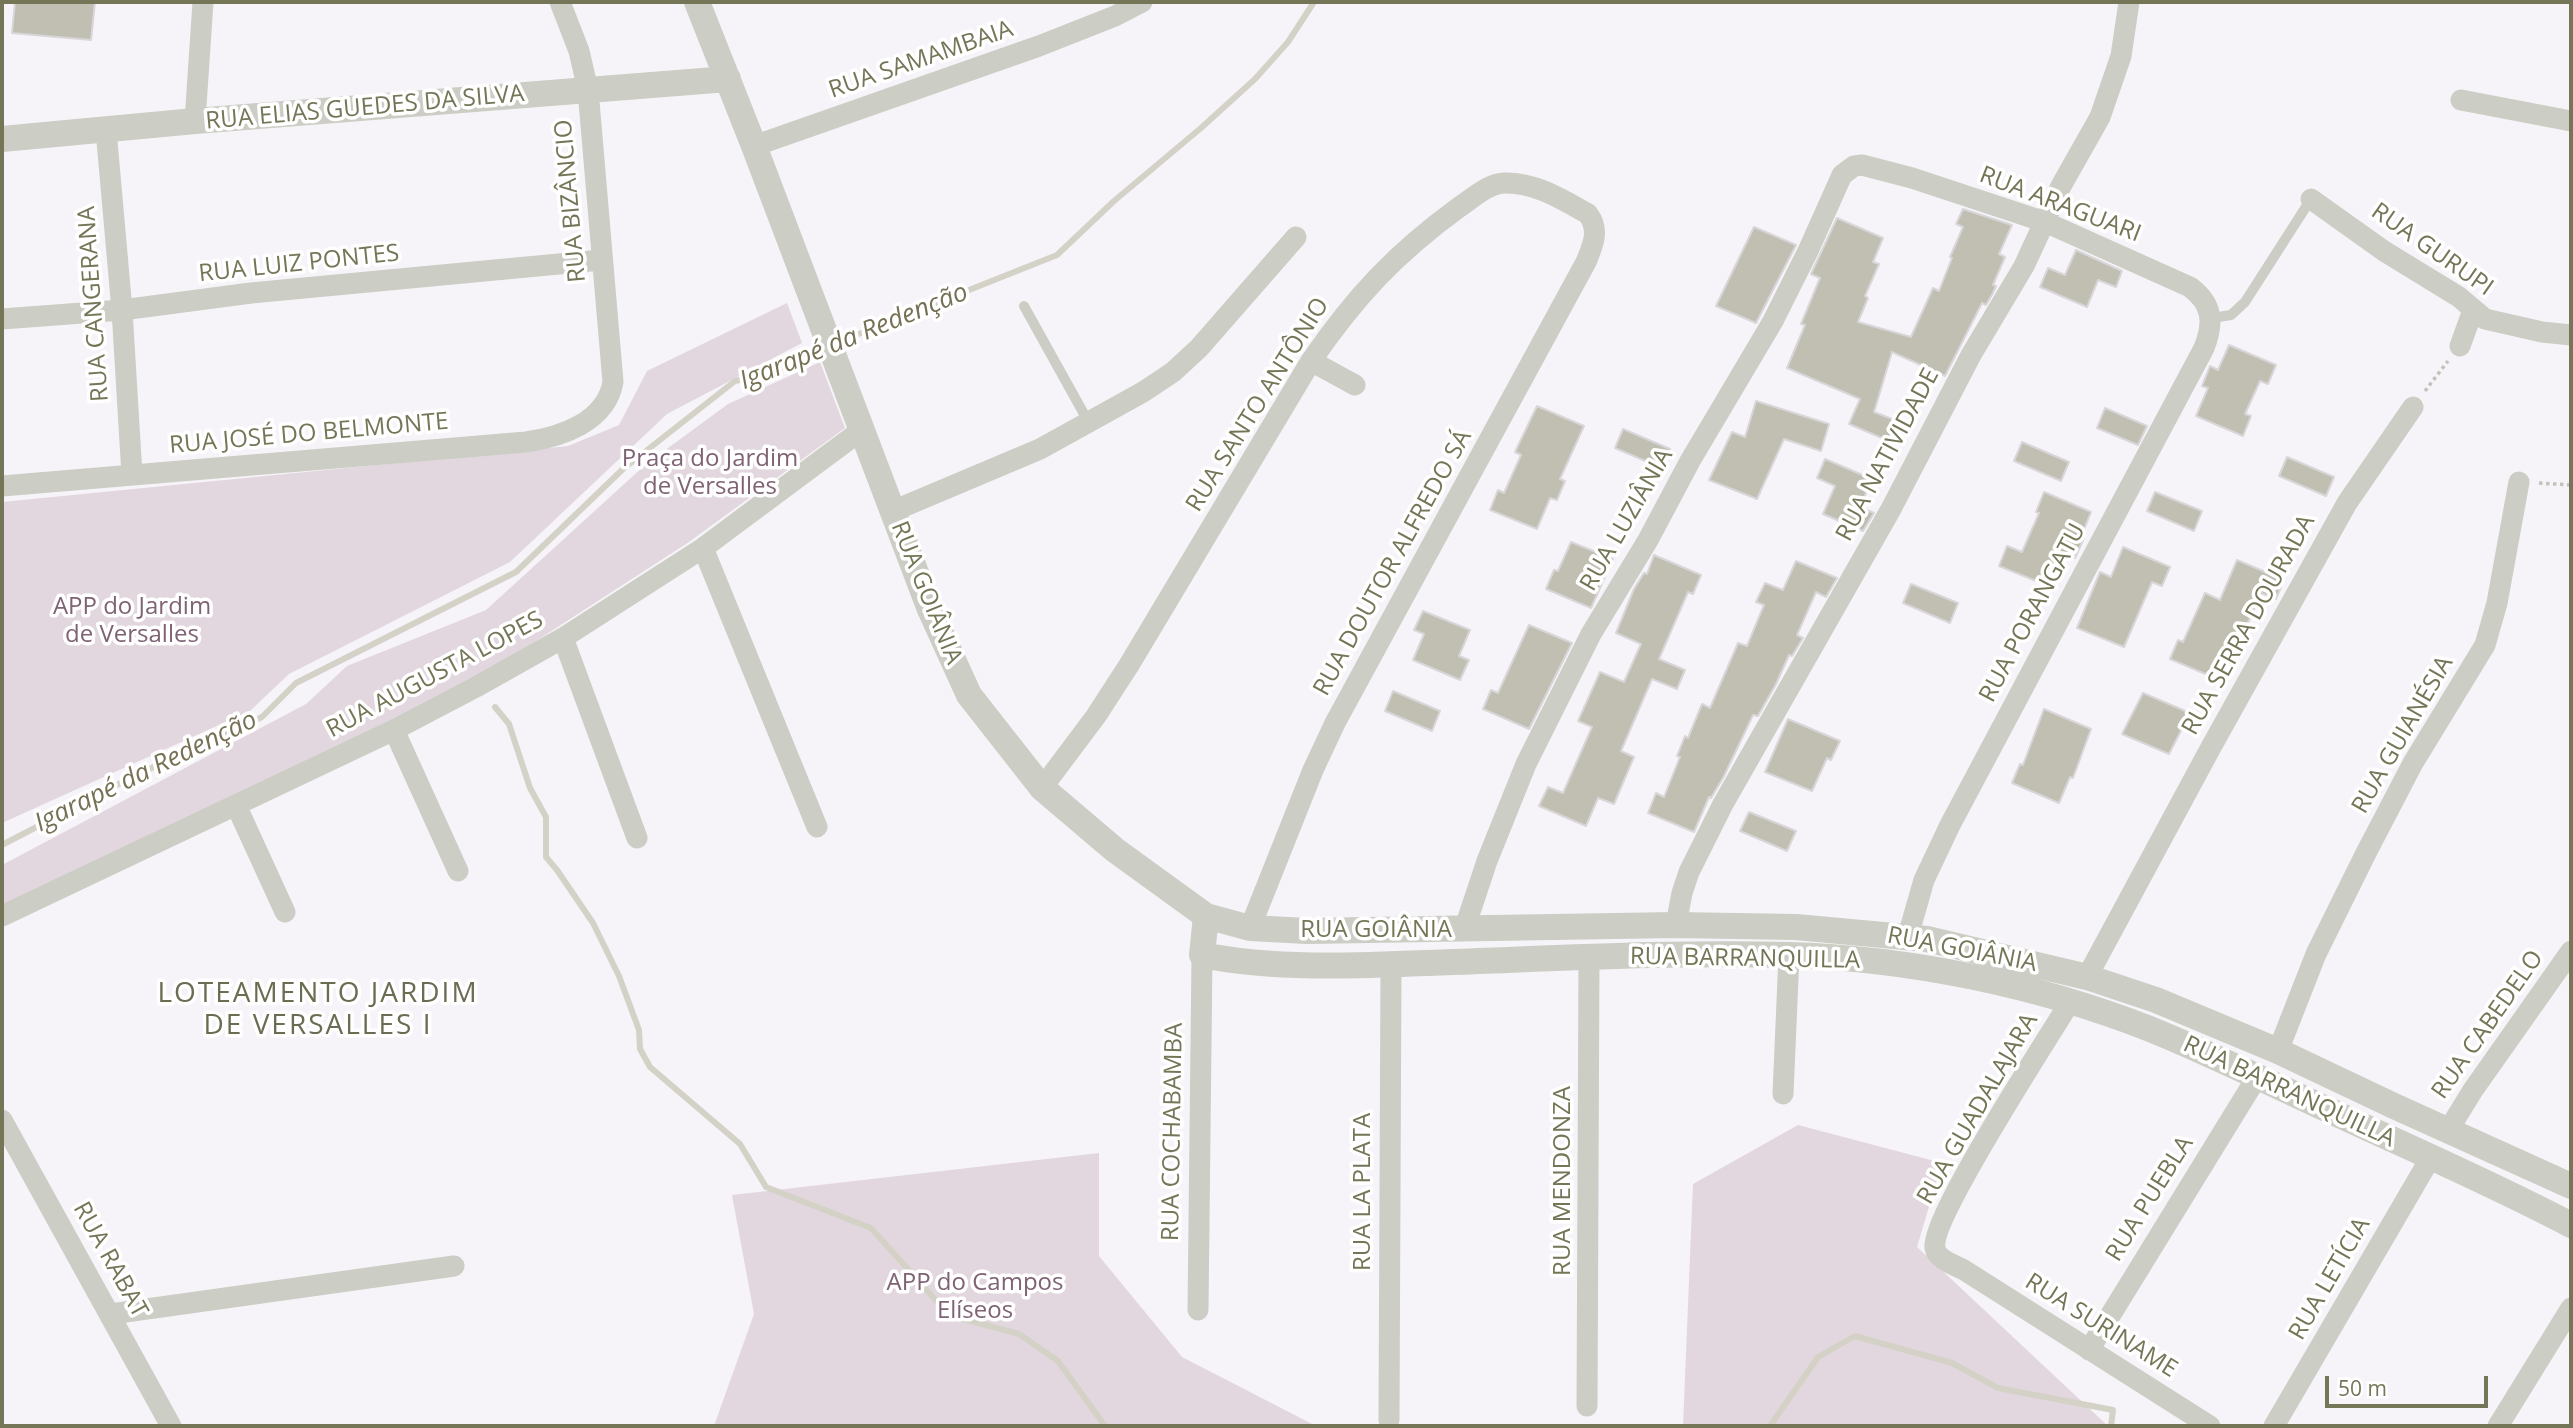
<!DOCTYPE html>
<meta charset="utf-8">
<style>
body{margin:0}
#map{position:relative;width:2573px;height:1428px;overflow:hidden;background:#f6f4f8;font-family:"Open Sans",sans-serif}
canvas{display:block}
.frame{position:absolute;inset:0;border:4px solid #757657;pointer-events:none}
.scale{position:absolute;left:2325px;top:1376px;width:163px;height:32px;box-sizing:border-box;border:4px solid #757657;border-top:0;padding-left:9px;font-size:21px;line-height:24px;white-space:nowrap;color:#757657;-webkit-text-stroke:5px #fff;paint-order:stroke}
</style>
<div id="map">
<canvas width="2573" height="1428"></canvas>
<div class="frame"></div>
<div class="scale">50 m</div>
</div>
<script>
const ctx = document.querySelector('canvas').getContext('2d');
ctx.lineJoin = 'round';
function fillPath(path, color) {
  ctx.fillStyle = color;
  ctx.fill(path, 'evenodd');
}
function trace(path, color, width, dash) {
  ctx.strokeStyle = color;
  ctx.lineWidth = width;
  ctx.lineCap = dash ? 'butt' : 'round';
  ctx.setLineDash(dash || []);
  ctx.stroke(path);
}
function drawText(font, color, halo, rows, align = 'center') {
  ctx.font = font + ' "Open Sans",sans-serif';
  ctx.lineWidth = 7;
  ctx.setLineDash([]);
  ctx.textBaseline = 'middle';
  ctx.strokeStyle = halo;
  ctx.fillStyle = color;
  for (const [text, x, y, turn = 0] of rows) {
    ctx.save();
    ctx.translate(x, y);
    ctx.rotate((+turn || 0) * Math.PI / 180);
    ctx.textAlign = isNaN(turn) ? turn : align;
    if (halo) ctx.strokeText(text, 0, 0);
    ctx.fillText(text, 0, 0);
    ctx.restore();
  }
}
fillPath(new Path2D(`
 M787,303L802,343L667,414L510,562L289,674L250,711L2,823V502L568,446L619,425L647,371Z
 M820,362L845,428L689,542L482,676L228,801L2,905V865L306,704L347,666L486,610L645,465L728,404Z
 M1798,1125L1942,1163L1917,1247L2108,1426H1683L1693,1184Z
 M1099,1153V1256L1182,1357L1316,1426H714L754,1314L732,1195Z`), '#e2d7df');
trace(new Path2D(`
 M836,343L1057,255L1114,201L1201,128L1255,79L1288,42L1314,2
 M495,707L509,724L530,788L546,817V857L557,870L593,923L619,976L639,1030L640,1049L650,1067L740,1144L766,1187L871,1228L949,1315L1019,1334L1058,1361L1105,1426
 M2,845L132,777L262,717L296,683L516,572L623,469L735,381L771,373L823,349
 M1770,1426L1818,1357L1855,1336L1952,1363L1998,1388L2113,1410L2111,1426`), '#d4d2c6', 6);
const building = new Path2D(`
 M15,2H95L91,40L12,33Z
 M1963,209L2012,225L1999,254L2005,257L1993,285L1996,286L1993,293L1986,305L1982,303L1945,376L1892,352L1874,412L1905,424L1896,444L1849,424L1860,399L1787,368L1805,325L1801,324L1820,278L1811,274L1837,218L1883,238L1873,262L1879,264L1865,296L1868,298L1858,322L1911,337L1933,288L1939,291L1952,258L1950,257L1963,227L1956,224Z
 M1754,227L1796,245L1756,323L1716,306Z
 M2076,250L2122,271L2116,287L2098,280L2087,307L2040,287L2048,268L2065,275Z
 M2229,345L2276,365L2268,384L2260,381L2245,414L2251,416L2243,436L2196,416L2208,388L2202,386L2210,366L2218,370Z
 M1756,401L1829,424L1821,451L1784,439L1757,499L1709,480L1732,432L1745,437Z
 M1537,406L1584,426L1560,479L1565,481L1557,500L1550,498L1537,529L1490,510L1498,490L1504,493L1521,455L1515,452Z
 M2105,408L2147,426L2138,445L2097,428Z
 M1623,429L1670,449L1662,468L1615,448Z
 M2022,442L2069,462L2061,481L2014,461Z
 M2287,457L2334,477L2326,496L2279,476Z
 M1825,459L1872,479L1860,507L1874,513L1863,531L1823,514L1835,486L1817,478Z
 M2044,492L2091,512L2081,537L2084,538L2075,558L2061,552L2046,585L1999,566L2007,546L2022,552L2039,513L2036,512Z
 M2155,492L2202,511L2194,531L2147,511Z
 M1571,542L1613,559L1591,608L1546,589L1554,570L1558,571Z
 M2123,547L2170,567L2162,586L2152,582L2124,647L2077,628L2100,572L2111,577Z
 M1654,555L1701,575L1693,594L1688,592L1659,659L1685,670L1677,689L1652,679L1621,751L1634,757L1614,804L1598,798L1586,826L1539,806L1548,787L1563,793L1592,727L1578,721L1600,672L1624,682L1641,644L1616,633L1634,589L1644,573L1647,574Z
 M2237,560L2284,580L2276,599L2261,593L2232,659L2226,657L2217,679L2170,659L2178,640L2183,642L2205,593L2220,600Z
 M1796,561L1837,578L1826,597L1816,592L1797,635L1803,638L1792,656L1789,655L1776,684L1758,716L1753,715L1724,776L1711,798L1709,797L1694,832L1648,813L1656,793L1664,797L1680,757L1677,756L1685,736L1688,738L1702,704L1710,708L1738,643L1747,646L1764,605L1756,602L1765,583L1783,590Z
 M1911,584L1958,603L1950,623L1903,603Z
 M1423,611L1470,630L1459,656L1469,660L1460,680L1413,660L1424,634L1414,630Z
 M1529,625L1572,643L1529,729L1483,709L1491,690L1498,693Z
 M1393,691L1440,711L1432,731L1385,711Z
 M2143,693L2190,713L2169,754L2122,734Z
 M2044,709L2091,729L2073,778L2070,777L2059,803L2012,783L2020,764L2023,765Z
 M1788,719L1840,741L1831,760L1827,758L1812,791L1765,772Z
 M1749,812L1796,831L1787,851L1740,831Z`);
fillPath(building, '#c0bfb2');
trace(building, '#d8d6d9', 2);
trace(new Path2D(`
 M2425,391L2448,361
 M2539,483L2571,485`), '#c2c2bc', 3.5, [3.5, 3.5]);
trace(new Path2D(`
 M1024,306L1089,423
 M2212,318L2231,315L2245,302L2311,199`), '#cccdc4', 10);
trace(new Path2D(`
 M2461,100L2571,121
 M195,121L203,2
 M106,130L122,310L132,475
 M754,146L1039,46L1115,16L1142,2
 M2311,199L2384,251L2459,297L2485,319L2542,332L2571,335
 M2,319L122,310L251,293L601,260
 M2460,346L2473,310
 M1311,361L1355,385
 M2,486L526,442C561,437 606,422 613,382L588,90L579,51L560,2
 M893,511L1040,449L1143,392L1173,372L1199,348L1296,237
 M703,548L817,827
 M563,638L637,838
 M394,730L458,871
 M1042,788L1096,716L1129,665L1311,361C1355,297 1395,254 1458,208C1472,199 1487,184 1504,183C1535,182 1563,200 1588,214C1600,230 1593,245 1586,262L1335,723L1313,770L1250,928
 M236,805L285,912
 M2,916L394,730L476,687L563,638L703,548L863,429
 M1676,925L1682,893L1689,872L1723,804L1891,509L1971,355L2024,266L2061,186L2100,117L2121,56L2129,2
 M1464,930L1487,861L1526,764L1591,634L1648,540L1690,461L1773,321L1808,251L1842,175L1854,166L1862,165L1912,178L2045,222L2190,287C2213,304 2214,323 2204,348L1950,825L1924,880L1908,936
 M2087,977L2210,749L2347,503L2413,407
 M2070,1002C2048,1038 1930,1219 1935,1248C1937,1260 1955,1265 1964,1270L2210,1426
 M2278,1051L2316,954L2366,853L2413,763L2485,645L2497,603L2519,482
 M1783,1094L1789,955
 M2,1120L171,1426
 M2449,1129L2473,1090L2571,951
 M1198,1310L1202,955
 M111,1314L454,1266
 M2089,1350L2257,1077
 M1587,1406L1589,957
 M1389,1420L1391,964
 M2274,1426L2431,1157
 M2498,1426L2571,1308`), '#cccdc4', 21);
trace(new Path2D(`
 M697,2L754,146L929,607L969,695L1042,788L1115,850L1206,916L1250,928L1307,931L1676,925L1796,927L1927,939L2087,977L2156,1000L2278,1051L2394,1106L2571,1186
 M2,139L195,121L728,79
 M1206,916L1202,955C1281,971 1372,965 1452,962C1564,958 1676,952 1788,955C1908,958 2038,985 2150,1029C2214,1055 2276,1086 2339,1115C2417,1151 2495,1185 2571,1225`), '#cccdc4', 26);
drawText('24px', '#757657', '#fff', [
 ["RUA SAMAMBAIA",921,60,-19],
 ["RUA ELIAS GUEDES DA SILVA",365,108,-5],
 ["RUA BIZÂNCIO",571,201,-95],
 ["RUA ARAGUARI",2060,205,21],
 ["RUA GURUPI",2432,250,35],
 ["RUA LUIZ PONTES",299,264,-6],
 ["RUA CANGERANA",94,304,-94],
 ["RUA SANTO ANTÔNIO",1258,405,-58],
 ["RUA JOSÉ DO BELMONTE",309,434,-5],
 ["RUA NATIVIDADE",1888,455,-62],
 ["RUA LUZIÂNIA",1627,520,-60],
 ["RUA DOUTOR ALFREDO SÁ",1393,563,-61],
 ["RUA GOIÂNIA",926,593,68],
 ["RUA PORANGATU",2033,613,-62],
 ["RUA SERRA DOURADA",2249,625,-61],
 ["RUA AUGUSTA LOPES",435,675,-28],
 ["RUA GUIANÉSIA",2403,735,-60],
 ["RUA GOIÂNIA",1376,930],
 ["RUA GOIÂNIA",1962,950,11],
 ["RUA BARRANQUILLA",1745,959,1],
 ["RUA CABEDELO",2488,1025,-55],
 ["RUA BARRANQUILLA",2289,1092,25],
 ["RUA GUADALAJARA",1978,1109,-60],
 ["RUA COCHABAMBA",1173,1132,-89],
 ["RUA MENDONZA",1563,1181,-90],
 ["RUA LA PLATA",1363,1192,-90],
 ["RUA PUEBLA",2150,1199,-58],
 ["RUA RABAT",110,1260,61],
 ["RUA LETÍCIA",2330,1279,-60],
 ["RUA SURINAME",2101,1326,32]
]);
drawText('24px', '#7f6374', '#fff', [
 ["Praça do Jardim",710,459],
 ["de Versalles",710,487],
 ["APP do Jardim",132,607],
 ["de Versalles",132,635],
 ["APP do Campos",975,1283],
 ["Elíseos",975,1311]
]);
drawText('italic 26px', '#767155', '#fff', [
 ["Igarapé da Redenção",854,337,-22],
 ["Igarapé da Redenção",146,772,-26]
]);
ctx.letterSpacing = '2px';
drawText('28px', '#6c6c52', '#fff', [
 ["LOTEAMENTO JARDIM",318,994],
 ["DE VERSALLES I",318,1026]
]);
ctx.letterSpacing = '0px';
</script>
